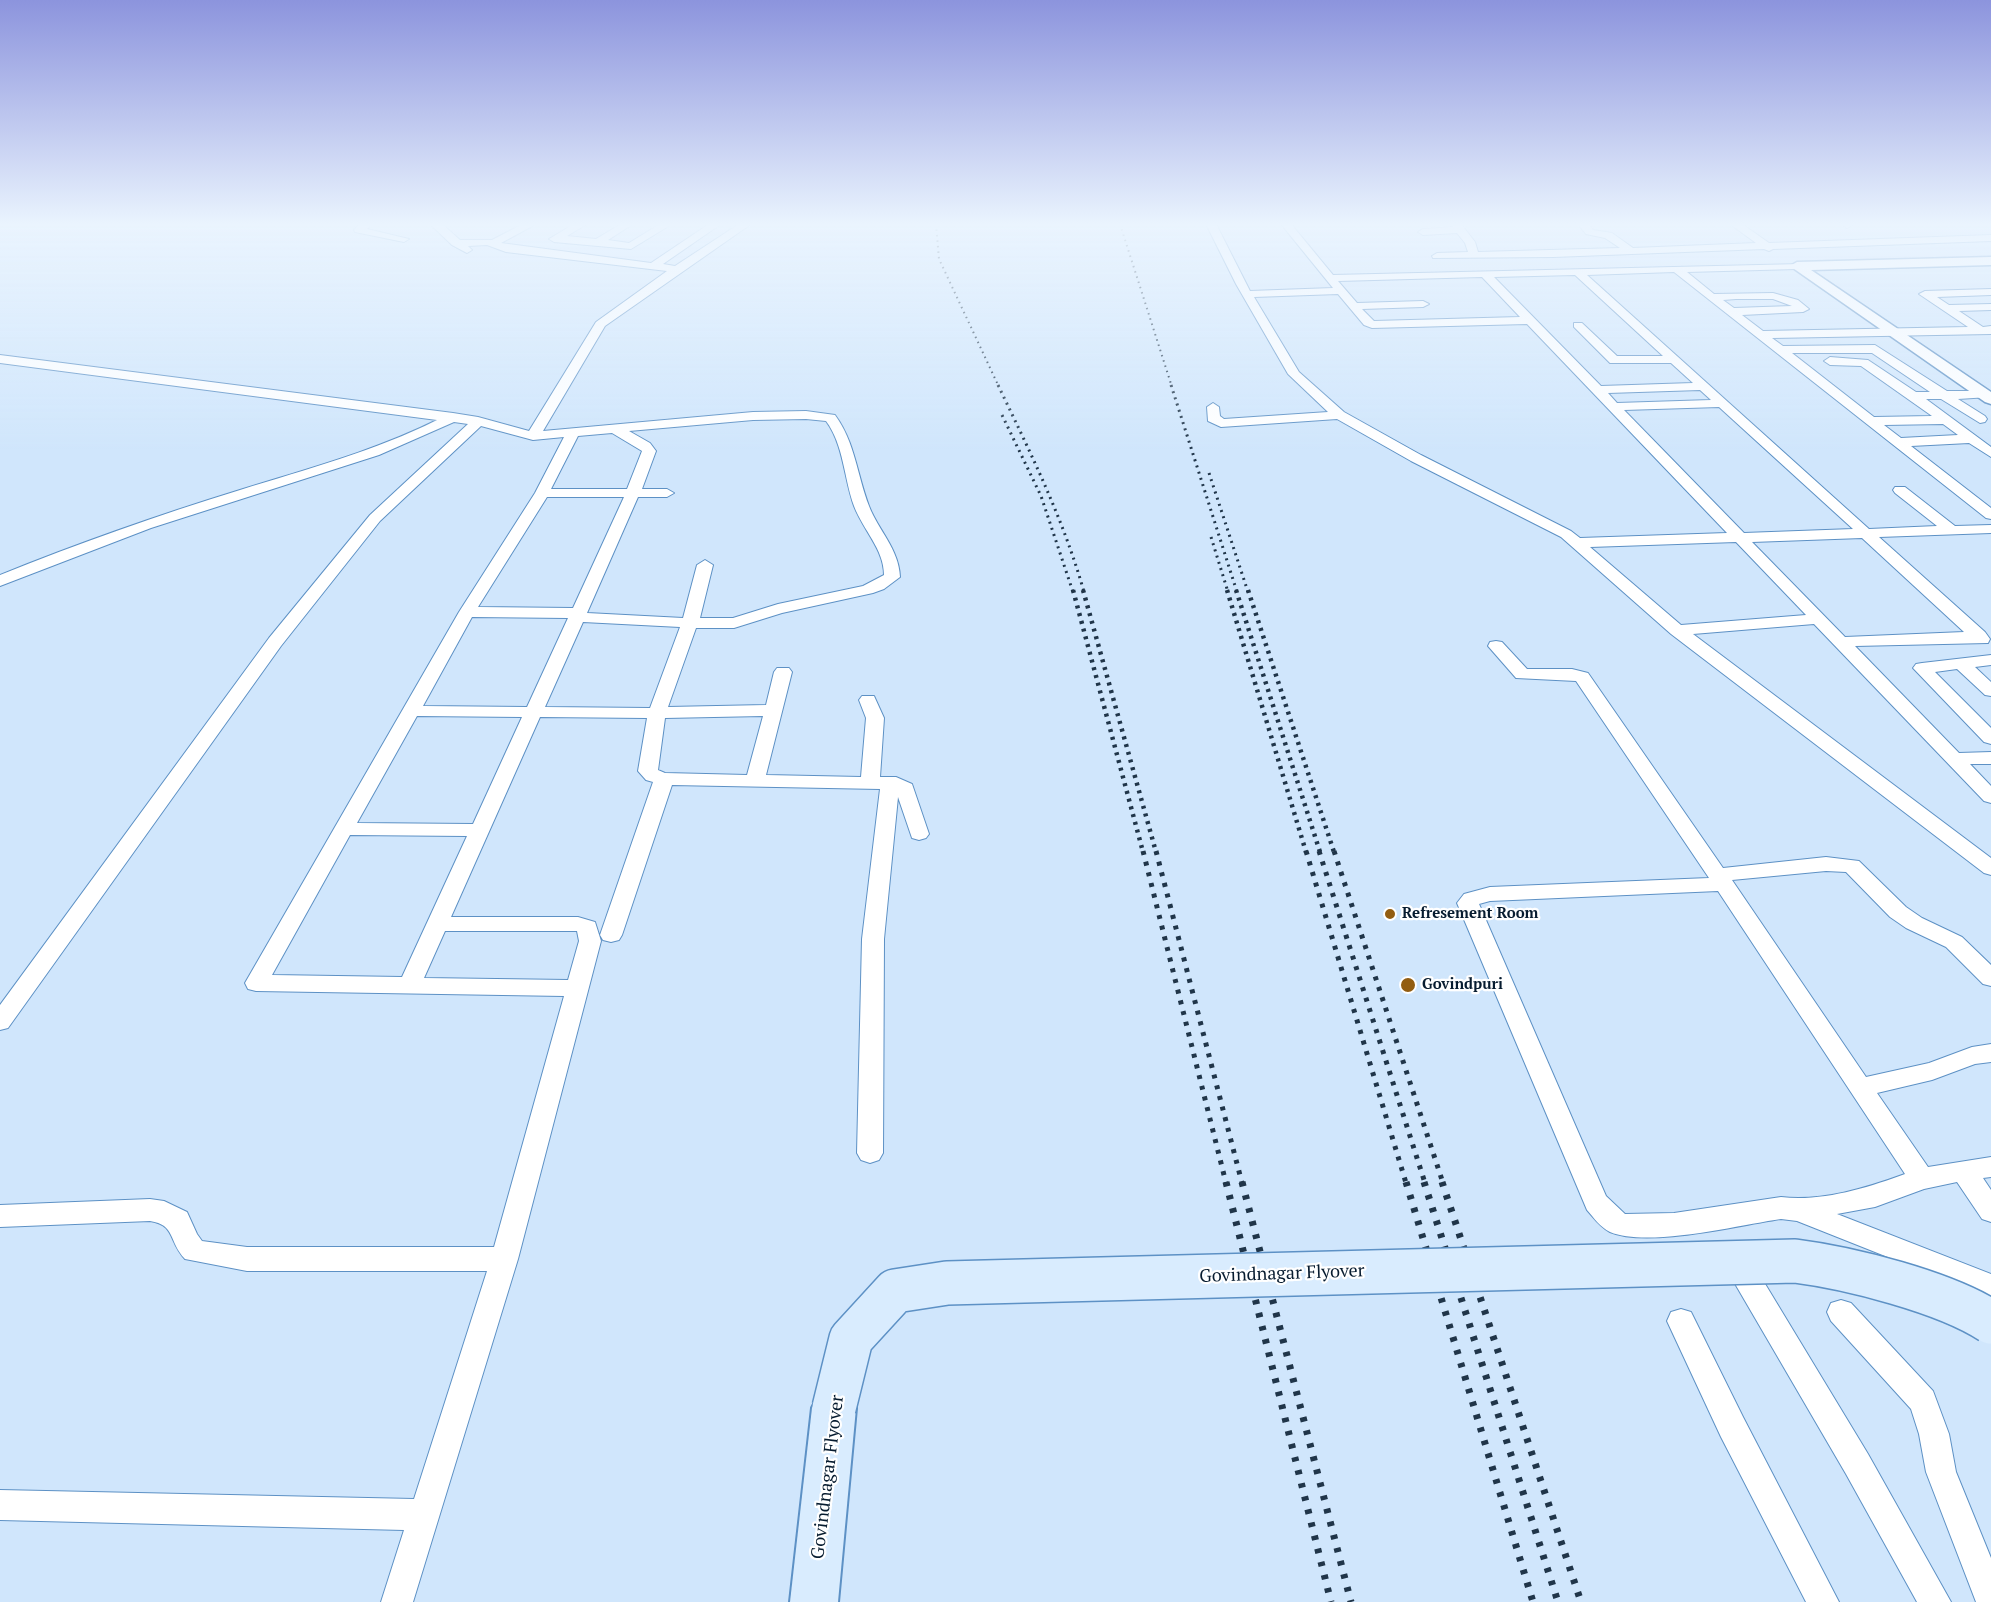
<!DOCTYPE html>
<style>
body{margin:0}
canvas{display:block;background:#d0e6fc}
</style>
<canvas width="1991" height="1602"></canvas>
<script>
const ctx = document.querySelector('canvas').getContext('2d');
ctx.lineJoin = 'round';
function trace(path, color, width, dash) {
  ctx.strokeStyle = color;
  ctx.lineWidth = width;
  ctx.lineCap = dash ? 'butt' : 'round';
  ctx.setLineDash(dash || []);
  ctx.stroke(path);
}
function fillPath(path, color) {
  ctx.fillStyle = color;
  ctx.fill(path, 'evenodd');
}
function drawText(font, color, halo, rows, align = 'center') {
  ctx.font = font + ' "PT Serif",serif';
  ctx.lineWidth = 4.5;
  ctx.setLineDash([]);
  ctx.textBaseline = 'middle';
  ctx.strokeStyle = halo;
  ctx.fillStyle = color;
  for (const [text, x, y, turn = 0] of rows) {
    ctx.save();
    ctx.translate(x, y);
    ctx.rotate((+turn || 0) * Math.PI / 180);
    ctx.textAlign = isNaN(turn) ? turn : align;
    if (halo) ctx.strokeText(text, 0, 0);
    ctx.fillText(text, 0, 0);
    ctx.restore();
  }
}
const minor = new Path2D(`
 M360,224H371L367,229L409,239L404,242L355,232L354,230Z
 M430,224H442L460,240H492L523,224H536L501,243L651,263L709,224H721L663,264L675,266L739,224H751L605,326L543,431L753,412L806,411L835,415C855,442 857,475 869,506C878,530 899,549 900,577L884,589L873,593L782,613L734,628H696L668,707L766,705L774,672L777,668H789L792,672L766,775L861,777L866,718L859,700L862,696H874L884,718L880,777H896L912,784L929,834L926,838L919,840L912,838L898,797L884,939L883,1153L879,1160L870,1163L861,1160L857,1153L862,939L880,789L672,785L622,935L619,940L611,942L603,940L600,935L653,782L646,780L638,771L647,718L540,717L451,917H578L595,922L601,941L518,1259L413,1602H381L404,1530L0,1520V1490L414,1499L487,1271H247L185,1259C168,1241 176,1225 150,1221L0,1227V1205L150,1199L164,1201L187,1212L197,1234L202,1241L247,1247H494L564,996L256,991L248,989L245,983L459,612L535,493L564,437L533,440L481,426L380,521L281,646L8,1028L0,1030V1005L269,638L370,515L468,424L454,422L379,455L151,528L0,586V575C79,543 159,515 240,490C307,469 375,451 437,420L0,363V355L453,413L478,417L529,431L596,322L667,271L506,252L487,245L468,246L472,250L467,253L452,245ZM806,419L826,421C844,445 844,479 854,506C863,530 884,549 884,575L863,586L778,604L733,618H700L713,565L705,560L697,565L683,618L587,613L638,497H667L674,493L667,489H642L656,451L650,443L629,431L753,420ZM612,433L642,451L627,489H551L578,436ZM547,497H624L573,608L478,607ZM472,617L568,618L527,707L423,706ZM583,622L680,627L650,708L545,707ZM417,716L522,717L473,824L357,823ZM763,716L747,775L665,773L658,770L665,718ZM350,835L467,836L402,977L272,975ZM445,931H577L579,941L568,980L424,978Z
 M574,224H587L567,236L596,239L621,224H633L608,240L629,243L660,224H672L631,249L554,242L549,239Z
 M1206,224H1216L1250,291L1333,288L1281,224H1291L1333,275L1801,264L1802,266L1797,269L1687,272L1714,294L1773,293L1798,300L1809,309L1803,312L1742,315L1763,331L1968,327L1919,294L1925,291L1991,289V295L1937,297L1949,305L1991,304V310L1959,311L1983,327L1991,326V334L1772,338L1783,346L1875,345L1947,391H1989L1990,394L1989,397L1958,399L1985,416L1987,419L1985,422L1980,423L1941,399H1926L1991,447V457L1969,443L1911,446L1991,508V519L1986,518L1674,272L1587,275L1869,529L1937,526L1895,493L1893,490L1895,487H1905L1955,526L1991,525V533L1879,537L1985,632L1990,639L1988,643L1855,646L1959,753L1991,752V764H1970L1991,786V803L1984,801L1814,624L1693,634L1991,858V875L1984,873L1671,634L1561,537L1411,461L1337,419L1221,427L1208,421L1207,407L1213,403L1219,407L1220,416L1224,419L1328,412L1288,374L1236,284ZM1575,275L1663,356H1617L1582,323H1574V327L1610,363H1671L1693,383L1601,386L1494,277ZM1482,277L1520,317L1374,321L1362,309L1423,307L1429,304L1423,301L1357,303L1338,281ZM1338,294L1364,325L1372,328L1527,324L1727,533L1580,538L1571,531L1421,455L1344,412L1299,372L1254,297ZM1736,299H1773L1792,306L1734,308L1723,300ZM1792,353H1872L1930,392H1916L1868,360L1830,357L1824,361L1830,365L1861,366L1932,416L1874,417ZM1700,390L1711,400L1617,403L1608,393ZM1719,407L1853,529L1744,533L1624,410ZM1943,424L1958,435L1901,438L1884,425ZM1862,538L1964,632L1845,637L1752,542ZM1736,542L1806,615L1681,625L1590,547Z
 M1450,224H1461L1475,242L1478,252L1620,248L1605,238L1586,234L1578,224H1589L1593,230L1612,233L1633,248L1756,243L1730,224H1742L1769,243L1991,235V241L1773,249L1769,251L1764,249L1553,257L1433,258L1432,256L1437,253L1468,252L1465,243L1457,233L1423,235L1418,232L1423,229L1453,227Z
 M1841,224H1851L1852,225L1847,228Z
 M1496,641L1502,642L1527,669H1572L1588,673L1723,868L1826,857L1859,861L1906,907L1922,918L1962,937L1991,965V986L1983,984L1946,947L1906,928L1890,917L1846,872L1826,871L1732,880L1866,1077L1929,1063L1972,1047L1991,1044V1062L1975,1064L1932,1080L1877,1093L1928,1167L1991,1157V1177L1983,1178L1991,1190V1222L1982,1219L1957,1182L1924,1189L1875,1207L1837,1214L1991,1274V1298L1797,1221L1781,1219C1739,1225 1648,1248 1610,1232C1600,1227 1594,1218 1587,1210L1457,903L1464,894L1490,887L1709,878L1576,681L1516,678L1488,646L1490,642ZM1718,891L1905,1174C1867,1188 1821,1202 1781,1197L1674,1213L1625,1214L1606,1196L1479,904L1490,901Z
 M1991,655V665L1975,667L1991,682V696L1985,695L1957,669L1935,672L1991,728V744L1984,742L1913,668L1916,664L1922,663Z
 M1737,1250L1747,1254L1868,1454L1951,1602H1917L1846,1474L1727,1270L1723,1262L1727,1254Z
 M1841,1300L1851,1303L1933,1391L1949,1434L1956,1472L1991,1558V1602H1976L1926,1472L1919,1434L1911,1409L1831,1321L1827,1312L1831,1303Z
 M1681,1309L1691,1312L1743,1417L1839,1602H1806L1721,1437L1667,1321L1671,1312Z`);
const tertiary = new Path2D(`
 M1991,257V265L1811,270L1991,392V404L1985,402L1790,266L1797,262Z`);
const secondary = new Path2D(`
 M834,1388L849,1394L856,1408L838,1602H790L812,1408L819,1394Z`);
trace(minor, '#5d91c5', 2);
trace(tertiary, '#5d91c5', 3);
trace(secondary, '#5d91c5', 4);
fillPath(minor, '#fff');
fillPath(tertiary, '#fff');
fillPath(secondary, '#d9ecfe');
trace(new Path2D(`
 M936,224L939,259L999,387
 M1120,224L1172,387`), '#203549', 2, [1.5, 4]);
trace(new Path2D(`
 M998,385C1031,454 1063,518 1084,592
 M1171,385L1237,592
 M1002,415L1041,496L1073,592
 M1209,473L1248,592
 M1211,537L1228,592`), '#203549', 3, [2, 4.5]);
trace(new Path2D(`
 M1073,590L1143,852
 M1083,590L1156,852
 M1227,590L1306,852
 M1236,590L1320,852
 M1248,590L1334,852`), '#203549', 4.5, [3, 5]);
trace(new Path2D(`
 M1143,851L1226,1183
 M1156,851L1242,1183
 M1306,851L1406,1183
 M1319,851L1425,1183
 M1334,851L1443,1183`), '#203549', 5, [4, 7]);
trace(new Path2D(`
 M1226,1182L1331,1602
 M1242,1182L1351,1602
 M1406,1182L1533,1602
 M1424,1182L1558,1602
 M1442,1182L1581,1602`), '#203549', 7, [4.5, 9]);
const secondaryBridge = new Path2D(`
 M834,1408L851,1339L895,1291L947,1283L1795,1261C1850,1268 1945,1292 1991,1322`);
trace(secondaryBridge, '#5d91c5', 46, []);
trace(secondaryBridge, '#d9ecfe', 43);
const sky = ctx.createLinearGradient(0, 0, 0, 449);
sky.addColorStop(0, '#8c94dd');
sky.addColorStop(0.5, '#eaf4fe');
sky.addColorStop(1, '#eaf4fe00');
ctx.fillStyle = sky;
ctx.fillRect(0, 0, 1991, 449);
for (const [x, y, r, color] of [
 [1390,914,6,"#925d11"],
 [1408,985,8,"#925d11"]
]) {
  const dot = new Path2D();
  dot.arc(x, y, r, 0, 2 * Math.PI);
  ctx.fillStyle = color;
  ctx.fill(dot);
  trace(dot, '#fff', 2);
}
drawText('bold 15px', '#071c30', '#fff', [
 ["Refresement Room",1402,914],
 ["Govindpuri",1422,985]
], 'left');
drawText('18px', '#071c30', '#fff', [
 ["Govindnagar Flyover",1282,1274,-2],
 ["Govindnagar Flyover",828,1477,-83]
]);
</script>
